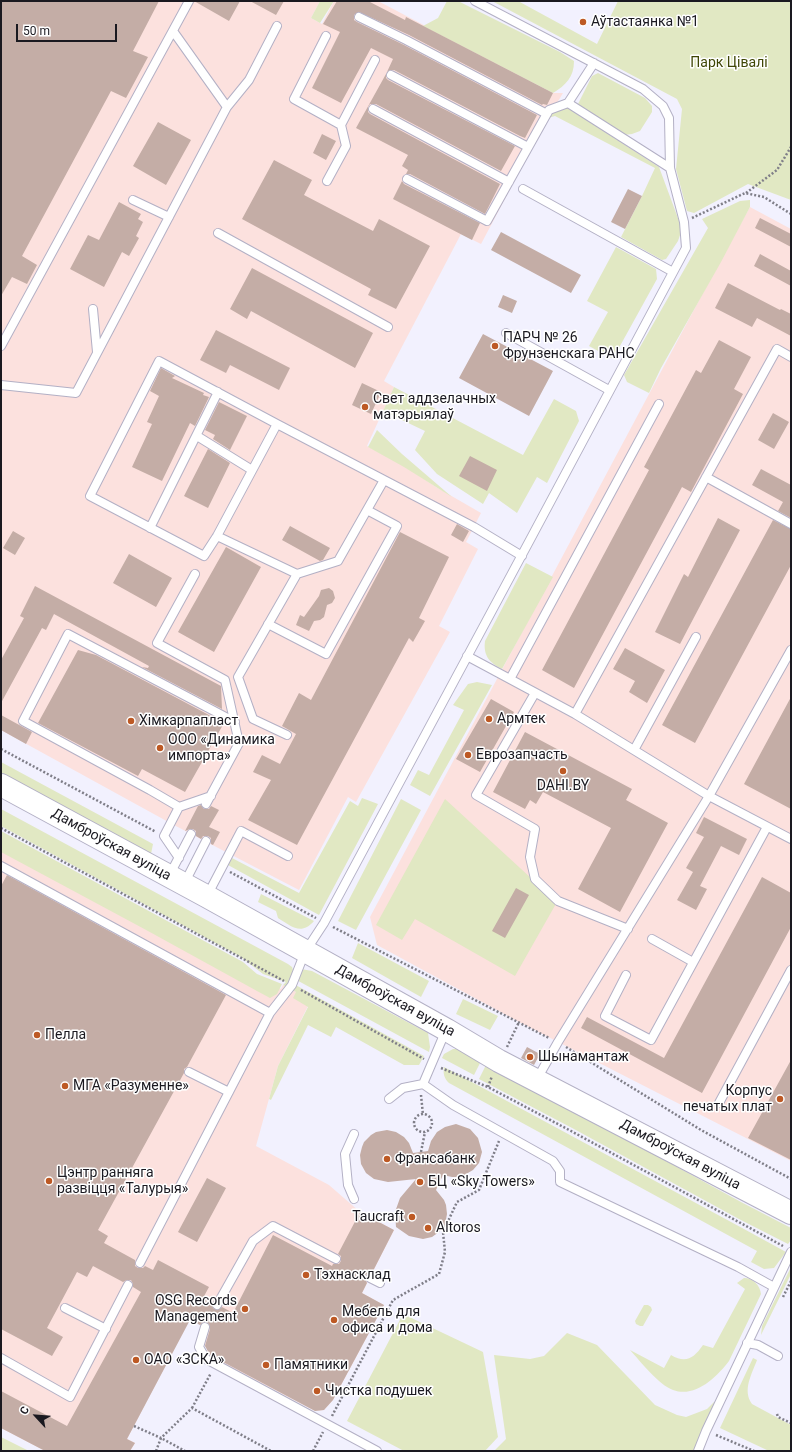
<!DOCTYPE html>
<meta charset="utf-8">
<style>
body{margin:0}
#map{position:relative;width:792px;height:1452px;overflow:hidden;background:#f2f1fe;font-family:Roboto,sans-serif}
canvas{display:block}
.frame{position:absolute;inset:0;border:2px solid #1a1920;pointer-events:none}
.north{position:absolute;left:16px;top:1396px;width:40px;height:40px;-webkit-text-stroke:3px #fff;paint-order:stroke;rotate:296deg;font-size:11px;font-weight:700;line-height:16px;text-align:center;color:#1a1920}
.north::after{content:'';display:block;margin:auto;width:14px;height:18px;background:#1a1920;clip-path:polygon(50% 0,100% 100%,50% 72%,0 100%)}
.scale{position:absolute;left:16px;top:24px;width:101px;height:18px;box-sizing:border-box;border:2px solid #1a1920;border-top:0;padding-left:5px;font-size:12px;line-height:14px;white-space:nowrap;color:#1a1920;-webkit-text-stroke:3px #fff;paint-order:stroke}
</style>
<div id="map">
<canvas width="792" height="1452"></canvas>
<div class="frame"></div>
<div class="north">С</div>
<div class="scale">50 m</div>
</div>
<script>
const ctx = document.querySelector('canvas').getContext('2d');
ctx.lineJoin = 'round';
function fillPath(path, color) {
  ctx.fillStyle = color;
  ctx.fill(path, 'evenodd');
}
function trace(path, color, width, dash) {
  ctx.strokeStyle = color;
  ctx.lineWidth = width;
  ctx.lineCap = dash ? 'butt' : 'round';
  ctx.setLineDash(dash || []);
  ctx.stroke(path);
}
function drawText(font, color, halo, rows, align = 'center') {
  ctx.font = font + ' Roboto,sans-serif';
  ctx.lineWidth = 3;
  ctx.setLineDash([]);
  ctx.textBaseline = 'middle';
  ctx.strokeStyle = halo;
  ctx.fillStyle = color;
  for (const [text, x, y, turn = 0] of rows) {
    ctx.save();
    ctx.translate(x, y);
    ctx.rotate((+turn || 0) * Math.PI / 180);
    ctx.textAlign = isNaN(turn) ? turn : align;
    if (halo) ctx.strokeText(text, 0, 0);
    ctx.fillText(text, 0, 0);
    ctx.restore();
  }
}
fillPath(new Path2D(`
 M1,1H320L311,18L322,24L334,1H378L553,93H563L548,118L481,244L461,234L384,381L394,387L367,446L406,467L436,487L481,513L466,542L478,549L439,626L450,632L356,802L348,797L299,890L172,824L1,730Z
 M750,207L791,229V1161L519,1022L377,945L370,917L720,261Z
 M1,832L105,889L281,989L283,985L296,992L308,1006L278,1066L256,1146L329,1185L360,1212L394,1230L362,1293L384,1305L333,1400L324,1410L315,1411L211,1357L204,1344L208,1329L190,1319L127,1439L135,1443L130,1451H45L1,1428Z`), '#fce1de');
fillPath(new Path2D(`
 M320,1H334L320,23L311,18Z
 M447,1H458L560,52L574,61C574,77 566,85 553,93L423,26L438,18Z
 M492,1H518L597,44L618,1H791V200L748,184L694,213L687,211L676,169L682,109L677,99Z
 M598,73L645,98L652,106V112L640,131L632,134L624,135L582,109L578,104L592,76Z
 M561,108H568L659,167L682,229L678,241L666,259L662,260L621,237L642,196L655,168L555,116L548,118L553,113Z
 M750,200V207L721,262L661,368L649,393L627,382L624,375L708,228L702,219L740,201Z
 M616,247L656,269L657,279L615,355L611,358L589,346L608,312L587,301Z
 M394,387L523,455L554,399L576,411L579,421L547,483L537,477L517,513L489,493L483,504L437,474L415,450L425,431L383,411Z
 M377,430L402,454L452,497L404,467L368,447Z
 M526,563L553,577L502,669C490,663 483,656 485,641Z
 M477,682L492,685L430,796L410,785L418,770L429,775L464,710L453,705L468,684Z
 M1,762L153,844L151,854L1,776Z
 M362,798L378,804L319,915L228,865L232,858L299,893L350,801L358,806Z
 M401,799L421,810L356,930L338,921Z
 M445,799L557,902L515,976L415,919L402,940L376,925Z
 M1,809L288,964L292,967L293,970L290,978L292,983L424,1056L419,1065H404L336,1027L331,1037L308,1025L271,1100L269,1099L278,1066L308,1007L293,998L296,992L283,985L286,982L263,974L241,957L1,826Z
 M1,831L243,962L257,974L282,984L277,994L270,998L257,991L148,931L1,852Z
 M261,894L314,921C301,936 291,926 278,918L276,911L258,902Z
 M358,943L429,981L421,997L352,958Z
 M301,969L312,971L428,1033L430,1047L429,1052L291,977Z
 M463,999L498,1016L490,1030L456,1014Z
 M453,1049H458L481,1061L474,1075L442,1058L444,1054Z
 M487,1063L741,1202L791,1228V1240L788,1244L739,1219L574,1129L479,1079Z
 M444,1067L744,1229L786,1252L774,1268L764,1269L751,1262L757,1251L449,1083C444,1078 443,1074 444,1067Z
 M791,1267V1274L761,1335L762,1326Z
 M744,1278C753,1278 760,1285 761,1294L729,1361C716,1378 695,1398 673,1390C659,1385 640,1361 630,1350L664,1368L671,1355C686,1364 694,1358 703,1345L713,1348L745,1289L737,1283Z
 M644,1305H648L651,1307L652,1310L643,1326H640L636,1324L635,1321Z
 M403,1314L483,1352L498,1437L485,1451H404L347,1421Z
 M567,1333L597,1345L655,1405L677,1415L686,1417L707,1409L714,1402L719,1401L696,1451H494L506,1439L494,1355L530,1359L544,1356Z
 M753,1358L757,1360C752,1374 742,1390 752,1404L791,1425V1451H769L720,1428Z
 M1,1437L29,1451H1Z`), '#e1e8c3');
fillPath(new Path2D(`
 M1,1H159L133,51L148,57L126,98L111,91L22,256L37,265L27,284L12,277L1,296Z
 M194,1H240L229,21Z
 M250,1H284L276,15Z
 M337,1H368L405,20L406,17L553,93L547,105L543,104L542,105L409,35L359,12L354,15V20L357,22L404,45L537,115L525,138L520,136L394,70H390L387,72L393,59L371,48L341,103L312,88L340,32L323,24Z
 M386,74V78L388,80L515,146L501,171L376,104H370L368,107V112L370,114L500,184L485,214L410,174H406L408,170L402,166L408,155L356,128Z
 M158,122L191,140L166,185L133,166Z
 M322,134L336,141L326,160L313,153Z
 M274,160L312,180L304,195L373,231L379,219L430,246L396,309L368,295L371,289L242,219Z
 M402,181L404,184L480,223L472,240L393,199Z
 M628,189L642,196L625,229L611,222Z
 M119,202L141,214L138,219L143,222L136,236L139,238L129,256L122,252L104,287L70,269L88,235L99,240Z
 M760,218L791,234V247L755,228Z
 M501,232L581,275L571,293L491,250Z
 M760,254L791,271V286L754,266Z
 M252,268L373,333L355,368L251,311L247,319L230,309Z
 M728,283L780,310L781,309L791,314V336L757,318L752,327L715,308Z
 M503,295L517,301L512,313L498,307Z
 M216,330L290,368L279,390L230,365L226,373L200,360Z
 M483,334L553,371L529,416L459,378Z
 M719,340L751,357L734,389L743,394L691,492L682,487L574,688L542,670L649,470L644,467L696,370L701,373Z
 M161,368L175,376L172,378L204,393L203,395L209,397L195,426L190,423L162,481L132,467L152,424L147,422L159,396L150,391Z
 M362,383L381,392L371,414L352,405Z
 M219,402L247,416L230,450L213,439L215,435L205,430Z
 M773,413L789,422L774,449L758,440Z
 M208,449L230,463L208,508L184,496Z
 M470,456L497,470L487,491L459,476Z
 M761,469L791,485V518L778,511L783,502L752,485Z
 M718,518L740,530L680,644L655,632L684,574L688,577Z
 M773,520L791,529V565L695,743L662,725Z
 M457,524L469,531L463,542L451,535Z
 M290,526L330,548L323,560L320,561L282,540Z
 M13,531L25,538L15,555L3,548Z
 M400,532L449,557L419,618L425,621L413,642L409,638L297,845L248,820L271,780L253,772L262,755L280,764L296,734L282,726L299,693L311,700Z
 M226,547L261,567L214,652L178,632Z
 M129,554L172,578L156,607L113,583Z
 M35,586L221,686L222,709L142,667L148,668L149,666L54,614L46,630L42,628L1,703V660L24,618L20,616Z
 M329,588L333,591L335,598L332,603L327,605L324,617L320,620L314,621L309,631L296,625L300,615L304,617L319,596L321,590Z
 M625,648L665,670L647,703L629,692L635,681L613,669Z
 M78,650L96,655L224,723L185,792L142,769L138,776L38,723Z
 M791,697V809L744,784Z
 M491,699L514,712L480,772L456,759Z
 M1,715L32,732L26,744L1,730Z
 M525,732L632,789L626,800L668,823L620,912L578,889L611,828L543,792L536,804L530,800L525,809L493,792Z
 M201,805L204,809H209L211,806L219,810L209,827L220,832L213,845L211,844V838L208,836H203L201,839L196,836V831L193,829H190L185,831L198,806Z
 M704,817L747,839L739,855L721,846L700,886L707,889L696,910L677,900L693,872L686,868L704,837L696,833Z
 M7,875L226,995L187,1067L184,1069V1073L98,1230L108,1236L104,1243L135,1260V1266L138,1268H143L145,1266L153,1270L158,1260L209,1287L203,1298L212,1302L213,1308L217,1310L222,1307L233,1313L273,1235L332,1266L333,1264H339L341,1261V1256L338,1254L360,1212L394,1230L372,1273H369L365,1275V1279L367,1283L362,1293L384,1305L333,1400L324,1410L315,1411L210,1355L205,1346L210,1329L209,1324L204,1322L200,1325L190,1320L127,1439L135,1443L130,1451H45L1,1428V1391L67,1426L141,1292L133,1287V1284L131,1280H127L123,1282L93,1266L87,1277L77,1272L47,1328L63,1337L52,1356L1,1329V886Z
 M762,877L791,893V927L702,1093L581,1028L587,1017L664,1058Z
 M516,888L529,895L505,938L492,931Z
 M527,1047L540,1054L534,1065L521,1058Z
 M791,1060V1160L748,1138Z
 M456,1124L470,1129L478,1138L482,1152L479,1163L473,1170L461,1177H452L443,1175L436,1190L444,1200L446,1205L447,1214L445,1225L439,1232L432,1237L423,1239L409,1236L396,1227L395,1212L400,1198L416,1179L388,1182L374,1179L366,1173L361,1164L360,1155L362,1147L364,1142L371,1135L376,1132L387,1130L396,1132L404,1137L409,1143L413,1153L428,1151L431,1141L437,1132L445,1127Z
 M207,1178L226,1188L197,1242L178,1232Z`), '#c4ada6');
const lane = new Path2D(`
 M359,17L406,40L547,114
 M326,36L294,99L341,125L346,146L327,181
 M594,63L568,103L670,168
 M391,75L528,147
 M227,107L249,80L277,26
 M373,109L509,182
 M341,125L375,60
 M407,179L487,221L549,110L568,103
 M523,189L673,272
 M133,200L169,217
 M218,233L388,327
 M93,309L97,352
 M506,333L609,390
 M1,346L189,1
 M1,385L76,393L227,107L173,31
 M277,424L217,536L204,556L90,496L159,361L277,424L474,527L522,556
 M197,436L252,470
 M706,477L791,524
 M150,528L218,392
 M217,536L297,574L338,561L384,480
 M195,574L157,643L225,680L239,743L206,804
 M268,624L326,654L397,526L367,510
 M791,650L709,796L791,839
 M467,656L575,714L709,796L558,1042L537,1079
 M510,679L659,404
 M535,693L476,795L535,829L530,857L535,879L558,901L628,929
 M575,714L777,349L791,357
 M287,735L253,719L238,677L297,574
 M634,750L696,637
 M179,807L150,790L23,721L68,634L235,722
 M179,858L164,836L179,807L211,796
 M1,866L270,1013
 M169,876L191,834
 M184,884L206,841
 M207,896L241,831L288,856
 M652,939L693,962
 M626,975L605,1016L651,1040L767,827
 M189,1072L229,1092
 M423,1084L446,1030
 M389,1099L403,1088L423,1084L453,1105L553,1161L560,1171V1182L738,1267L774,1287
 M719,1103L791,970
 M354,1134L345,1154L348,1185L354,1199
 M140,1263L270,1013L292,985L305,952L324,923L531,538L686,248L684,222L670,168L669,118L663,106L643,89L475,1
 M370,1278L380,1283
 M217,1305L253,1241L273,1226L336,1259
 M65,1308L106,1329
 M205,1327L199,1347L206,1359L377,1451
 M747,1343L758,1345L778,1356
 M1,1358L70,1397L128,1285
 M698,1451L706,1431L791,1252`);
const secondary = new Path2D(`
 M1,785L206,896L447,1030L499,1061L791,1213`);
trace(lane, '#b3b0c5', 10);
trace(secondary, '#b3b0c5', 24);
trace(new Path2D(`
 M746,193L777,170L791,147
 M692,218L745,193L764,197L791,214
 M1,749L156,832
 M1,828L284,981
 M230,872L316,918
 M333,927L549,1038
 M301,990L424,1059
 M507,1047L519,1022
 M566,1047L701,1130L791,1179
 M441,1068L488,1087L571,1131L783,1246
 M488,1087L492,1076
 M421,1095L423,1115
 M414 1123a9 9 0 1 1 18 0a9 9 0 1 1-18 0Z
 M421,1152L425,1132
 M783,1297L791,1281
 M192,1408L211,1373
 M777,1414L778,1417L791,1423
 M332,1416L393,1300L439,1274L445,1252L443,1232L457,1202L479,1190L499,1141
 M134,1426L161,1438L192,1408L271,1451
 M716,1435L754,1451
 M156,1451L161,1438L185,1451
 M313,1451L323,1432`), '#7f7e88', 2.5, [2, 2]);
trace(lane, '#fff', 8);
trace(secondary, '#fff', 22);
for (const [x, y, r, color] of [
 [583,22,4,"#bd5924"],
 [495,346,4,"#bd5924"],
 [365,407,4,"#bd5924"],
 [489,719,4,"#bd5924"],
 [131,721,4,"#bd5924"],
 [160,748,4,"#bd5924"],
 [468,755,4,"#bd5924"],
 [563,771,4,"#bd5924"],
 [37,1035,4,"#bd5924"],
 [530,1057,4,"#bd5924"],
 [65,1086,4,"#bd5924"],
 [780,1099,4,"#bd5924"],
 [387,1159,4,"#bd5924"],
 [49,1181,4,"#bd5924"],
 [420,1182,4,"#bd5924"],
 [412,1217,4,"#bd5924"],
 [428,1228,4,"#bd5924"],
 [306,1275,4,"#bd5924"],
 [245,1309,4,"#bd5924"],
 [334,1320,4,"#bd5924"],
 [136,1360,4,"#bd5924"],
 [266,1365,4,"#bd5924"],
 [317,1391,4,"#bd5924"]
]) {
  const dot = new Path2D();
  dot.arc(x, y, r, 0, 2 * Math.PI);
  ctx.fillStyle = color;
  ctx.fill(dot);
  trace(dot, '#fff', 1.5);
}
drawText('14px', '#1a1920', '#fff', [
 ["Аўтастаянка №1",591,22],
 ["ПАРЧ № 26",503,338],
 ["Фрунзенскага РАНС",503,354],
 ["Свет аддзелачных",373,399],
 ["матэрыялаў",373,415],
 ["Армтек",497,719],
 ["Хімкарпапласт",139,721],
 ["ООО «Динамика",168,740],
 ["импорта»",168,756],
 ["Еврозапчасть",476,755],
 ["DAHI.BY",563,786,"center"],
 ["Пелла",45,1035],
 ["Шынамантаж",538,1057],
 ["МГА «Разуменне»",73,1086],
 ["Корпус",772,1091,"right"],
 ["печатых плат",772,1107,"right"],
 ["Франсабанк",395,1159],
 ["Цэнтр ранняга",57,1173],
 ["развіцця «Талурыя»",57,1189],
 ["БЦ «Sky Towers»",428,1182],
 ["Taucraft",404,1217,"right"],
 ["Altoros",436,1228],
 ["Тэхнасклад",314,1275],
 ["OSG Records",237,1301,"right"],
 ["Management",237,1317,"right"],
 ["Мебель для",342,1312],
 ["офиса и дома",342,1328],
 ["ОАО «ЗСКА»",144,1360],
 ["Памятники",274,1365],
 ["Чистка подушек",325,1391]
], 'left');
drawText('14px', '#3f4605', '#fff', [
 ["Парк Цівалі",729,63]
]);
drawText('14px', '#1a1920', '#fff', [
 ["Дамброўская вуліца",111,845,29],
 ["Дамброўская вуліца",395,1001,29],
 ["Дамброўская вуліца",680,1155,28]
]);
</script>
